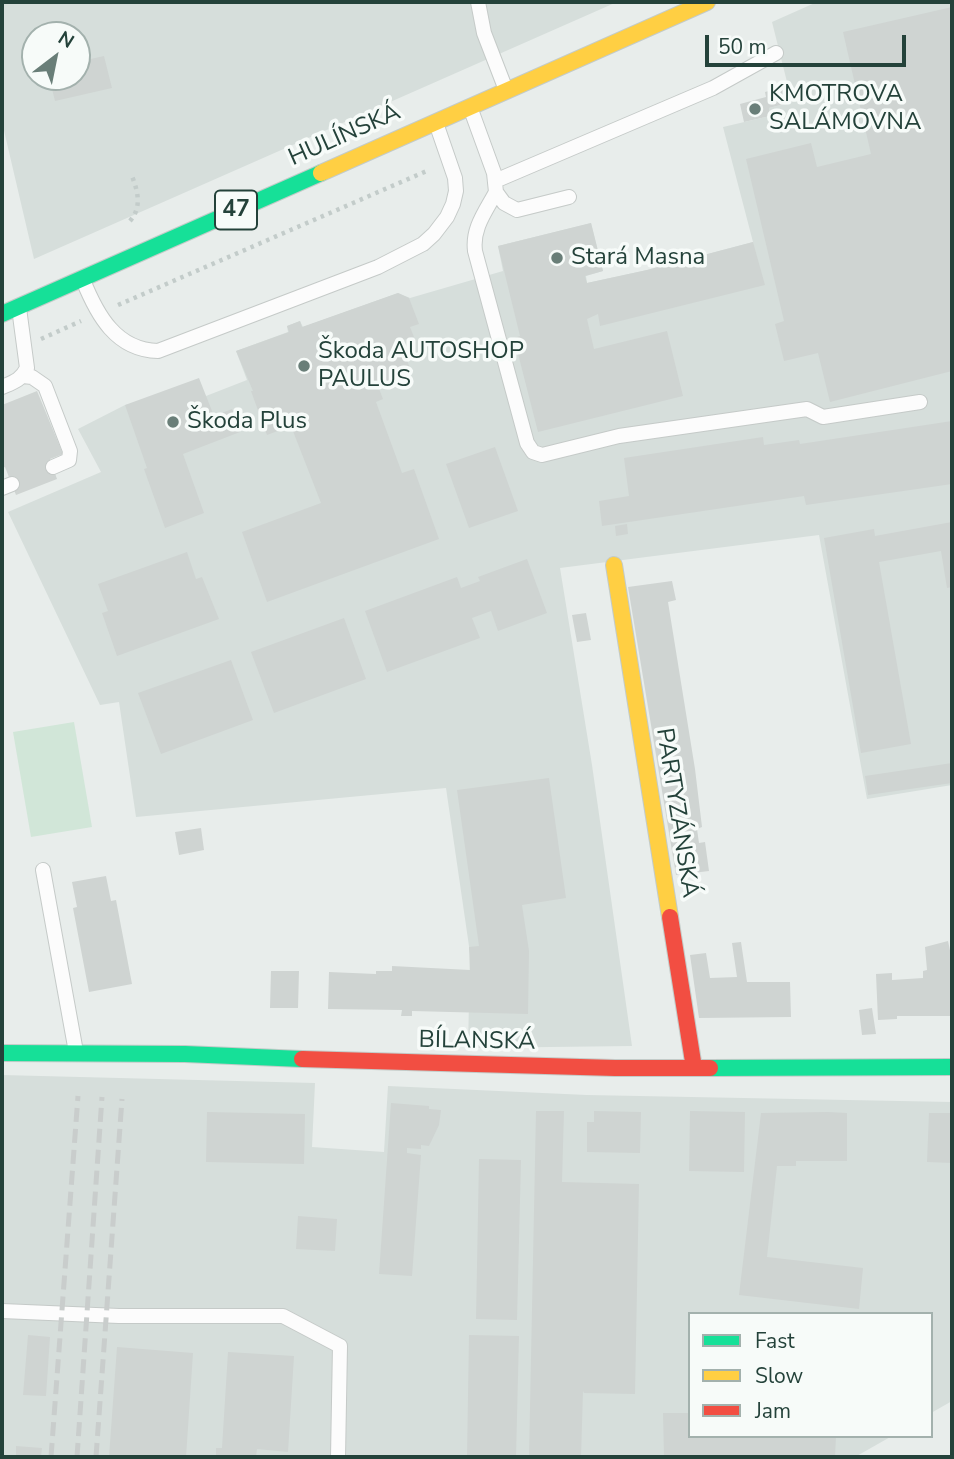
<!DOCTYPE html>
<meta charset="utf-8">
<style>
body{margin:0}
#map{position:relative;width:954px;height:1459px;overflow:hidden;background:#e8edeb;font-family:"Nunito Sans",sans-serif}
canvas{display:block}
.frame{position:absolute;inset:0;border:4px solid #24423a;pointer-events:none}
.legend{position:absolute;left:688px;top:1312px;width:245px;height:126px;box-sizing:border-box;background:#f7fbf9;border:2px solid #a3b1ad;margin:0;padding:9px 12px;list-style:none;font-size:21px;color:#24423a}
.legend li{display:flex;align-items:center;gap:14px;height:35px}
.legend b{width:35px;border:2px solid #a3b1ad}
.north{position:absolute;left:21px;top:21px;width:70px;height:70px;box-sizing:border-box;background:#f7fbf9;border:2px solid #a3b1ad;border-radius:50%;rotate:32deg;font-size:19px;font-weight:700;line-height:28px;text-align:center;color:#24423a}
.north::after{content:'';display:block;margin:auto;width:24px;height:32px;background:#697e78;clip-path:polygon(50% 0,100% 100%,50% 72%,0 100%)}
.scale{position:absolute;left:705px;top:35px;width:201px;height:32px;box-sizing:border-box;border:4px solid #24423a;border-top:0;padding-left:9px;font-size:21px;line-height:24px;white-space:nowrap;color:#24423a;-webkit-text-stroke:5px #f7fbf9;paint-order:stroke}
</style>
<div id="map">
<canvas width="954" height="1459"></canvas>
<div class="frame"></div>
<ul class="legend">
<li><b style="height:9px;background:#16e098"></b>Fast</li>
<li><b style="height:9px;background:#ffcf43"></b>Slow</li>
<li><b style="height:9px;background:#f24e42"></b>Jam</li>
</ul>
<div class="north">N</div>
<div class="scale">50 m</div>
</div>
<script>
const ctx = document.querySelector('canvas').getContext('2d');
ctx.lineJoin = 'round';
function fillPath(path, color) {
  ctx.fillStyle = color;
  ctx.fill(path, 'evenodd');
}
function trace(path, color, width, dash) {
  ctx.strokeStyle = color;
  ctx.lineWidth = width;
  ctx.lineCap = dash ? 'butt' : 'round';
  ctx.setLineDash(dash || []);
  ctx.stroke(path);
}
function drawText(font, color, halo, rows, align = 'center') {
  ctx.font = font + ' "Nunito Sans",sans-serif';
  ctx.lineWidth = 7;
  ctx.setLineDash([]);
  ctx.textBaseline = 'middle';
  ctx.strokeStyle = halo;
  ctx.fillStyle = color;
  for (const [text, x, y, turn = 0] of rows) {
    ctx.save();
    ctx.translate(x, y);
    ctx.rotate((+turn || 0) * Math.PI / 180);
    ctx.textAlign = isNaN(turn) ? turn : align;
    if (halo) ctx.strokeText(text, 0, 0);
    ctx.fillText(text, 0, 0);
    ctx.restore();
  }
}
fillPath(new Path2D(`
 M2,2H617L34,259L2,122ZM35,35H77V77H35Z
 M817,2H952V785L867,799L819,535L560,568L592,765L632,1046L468,1048L470,953L446,788L136,817L119,702L100,705L8,512L101,472L78,429L125,405L206,396L247,380L236,351L288,332L287,326L300,321L303,327L398,293L410,298L503,271L498,246L591,223L603,271L586,276L587,283L647,270L753,242L723,127L770,116L769,108L792,102L772,22Z
 M2,1075L315,1083L312,1147L384,1152L388,1086L587,1095L952,1102V1401L931,1413V1314H690V1436H892L855,1457H2Z`), '#d6dedb');
fillPath(new Path2D(`
 M74,722L92,827L31,837L13,732Z`), '#d1e6d8');
fillPath(new Path2D(`
 M952,7V371L830,402L818,353L784,361L775,324L784,321L746,159L811,143L817,167L871,154L843,32Z
 M104,56L112,88L55,101L49,77H77V62Z
 M788,86L792,102L769,108L770,116L744,122L740,104L766,97L765,92Z
 M591,223L603,271L585,276L587,283L647,270L753,242L765,285L600,326L598,314L587,319L594,349L667,331L683,396L538,432L514,338L520,336L498,246Z
 M398,293L409,298L419,324L410,327L414,337L400,341L412,374L378,386L383,399L376,402L402,473L414,469L439,539L267,602L242,532L321,503L291,426L267,435L251,391H253L236,351L289,332L287,326L300,321L302,327Z
 M199,378L214,416L232,409L240,432L183,454L204,513L165,528L144,469L147,468L125,405Z
 M37,391L63,454L50,459L57,479L16,495L5,467L2,468V405Z
 M952,421V484L806,505L804,496L602,526L599,501L629,496L624,458L763,437L764,445L799,440L800,444Z
 M495,447L518,511L469,528L446,464Z
 M952,522V587L947,588L941,551L879,562L911,744L861,753L824,538L874,529L875,536Z
 M627,524L628,534L616,536L615,526Z
 M187,552L196,579L202,577L219,619L117,656L102,613L108,611L98,584Z
 M527,559L547,613L498,631L491,611L472,618L480,638L387,672L365,611L457,577L461,588L480,581L478,577Z
 M672,581L676,600L668,602L695,769L702,827L697,829L699,843L705,842L709,871L676,875L628,587Z
 M586,613L591,640L577,642L572,615Z
 M344,618L366,679L274,713L251,652Z
 M231,660L253,720L161,754L138,693Z
 M952,763V783L868,795L865,776Z
 M549,778L566,898L522,905L529,951L528,1014L412,1011V1016H401L402,1010L328,1009L329,972L376,974V971H392V966L470,970L469,947L479,946L457,790Z
 M201,828L204,850L179,855L175,832Z
 M106,876L111,901L116,900L132,984L89,992L73,908L77,907L72,882Z
 M948,941L952,960V1016H897V1019L878,1020L876,974L892,973V980L923,978V971L927,970L925,947Z
 M741,942L747,982H790L791,1017L699,1018L690,955L706,953L710,978L737,977L732,943Z
 M271,971H299L298,1008H270Z
 M872,1008L876,1034L862,1035L859,1010Z
 M391,1103L429,1106V1109L441,1110L439,1125L429,1146L421,1145V1149L407,1148V1153L421,1155L412,1276L379,1274Z
 M536,1111H564L562,1182L639,1184L635,1394L584,1393L583,1391L581,1457H529Z
 M594,1111L641,1112L640,1153L587,1152V1122H594Z
 M690,1111L745,1112L744,1172L689,1171Z
 M207,1112L305,1114L304,1164L206,1162Z
 M828,1112L847,1113V1161H796V1166H777L767,1257L863,1268L859,1309L739,1295L761,1113Z
 M929,1113H952V1163L927,1162Z
 M479,1159L521,1160L517,1320L476,1319Z
 M298,1216L337,1219L335,1251L296,1249Z
 M28,1335L50,1337L46,1396L23,1395Z
 M469,1335L519,1336L516,1457H467Z
 M117,1347L193,1353L186,1457H109Z
 M228,1352L294,1356L288,1452L257,1449L256,1457H216V1448H222Z
 M663,1413H690V1436H836L835,1457H664Z
 M16,1446L42,1448L41,1457H16Z`), '#cfd4d2');
const lane = new Path2D(`
 M478,2L484,33L506,90
 M470,107L494,173L496,192L504,203L517,210L569,197
 M495,181L713,88L776,53
 M496,192C486,211 472,228 475,251L527,443L533,452L542,455L619,436L807,409L823,417L920,402
 M83,280C97,315 116,350 158,351L378,267L423,244L434,234L447,217L453,204L456,191L455,178L436,123
 M23,376L32,377L45,386L70,451L69,460L53,467
 M2,387C14,382 21,380 27,368L19,308
 M2,488L12,484
 M43,870L76,1052
 M2,1311L119,1316H283L340,1346L338,1457`);
const fast = new Path2D(`
 M2,314L321,173
 M2,1053L185,1054L302,1059
 M710,1068L952,1067`);
const slow = new Path2D(`
 M321,173L707,2
 M614,565L670,917`);
const jam = new Path2D(`
 M670,917L694,1068
 M302,1059L615,1068H710`);
trace(lane, '#c5cac8', 16);
trace(fast, '#c3cbc8', 18);
trace(slow, '#c3cbc8', 18);
trace(jam, '#c3cbc8', 18);
trace(new Path2D(`
 M130,221C142,207 138,192 132,176
 M118,305L429,170
 M41,339L81,321`), '#c3ccca', 4.5, [3.5, 5]);
trace(lane, '#fcfcfc', 14);
trace(fast, '#16e098', 16);
trace(slow, '#ffcf43', 16);
trace(jam, '#f24e42', 16);
trace(new Path2D(`
 M51,1457L78,1096
 M77,1457L102,1097
 M96,1457L122,1099`), '#c9cdcc', 5, [14, 7]);
for (const [x, y, r, color] of [
 [755,109,7,"#697e78"],
 [557,258,7,"#697e78"],
 [304,366,7,"#697e78"],
 [173,422,7,"#697e78"]
]) {
  const dot = new Path2D();
  dot.arc(x, y, r, 0, 2 * Math.PI);
  ctx.fillStyle = color;
  ctx.fill(dot);
  trace(dot, '#f7fbf9', 2.5);
}
for (const [x, y, w] of [
 [236,210,42]
]) {
  const box = new Path2D();
  box.roundRect(x - w / 2, y - 19.5, w, 39, 5);
  ctx.fillStyle = '#f7fbf9';
  ctx.fill(box);
  trace(box, '#24423a', 2);
}
drawText('bold 23px', '#24423a', null, [
 ["47",236,210]
]);
drawText('24px', '#24423a', '#f7fbf9', [
 ["KMOTROVA",769,95],
 ["SALÁMOVNA",769,123],
 ["Stará Masna",571,258],
 ["Škoda AUTOSHOP",318,352],
 ["PAULUS",318,380],
 ["Škoda Plus",187,422]
], 'left');
drawText('24px', '#24423a', '#f7fbf9', [
 ["HULÍNSKÁ",345,136,-24],
 ["PARTYZÁNSKÁ",676,813,81],
 ["BÍLANSKÁ",477,1042,1]
]);
</script>
